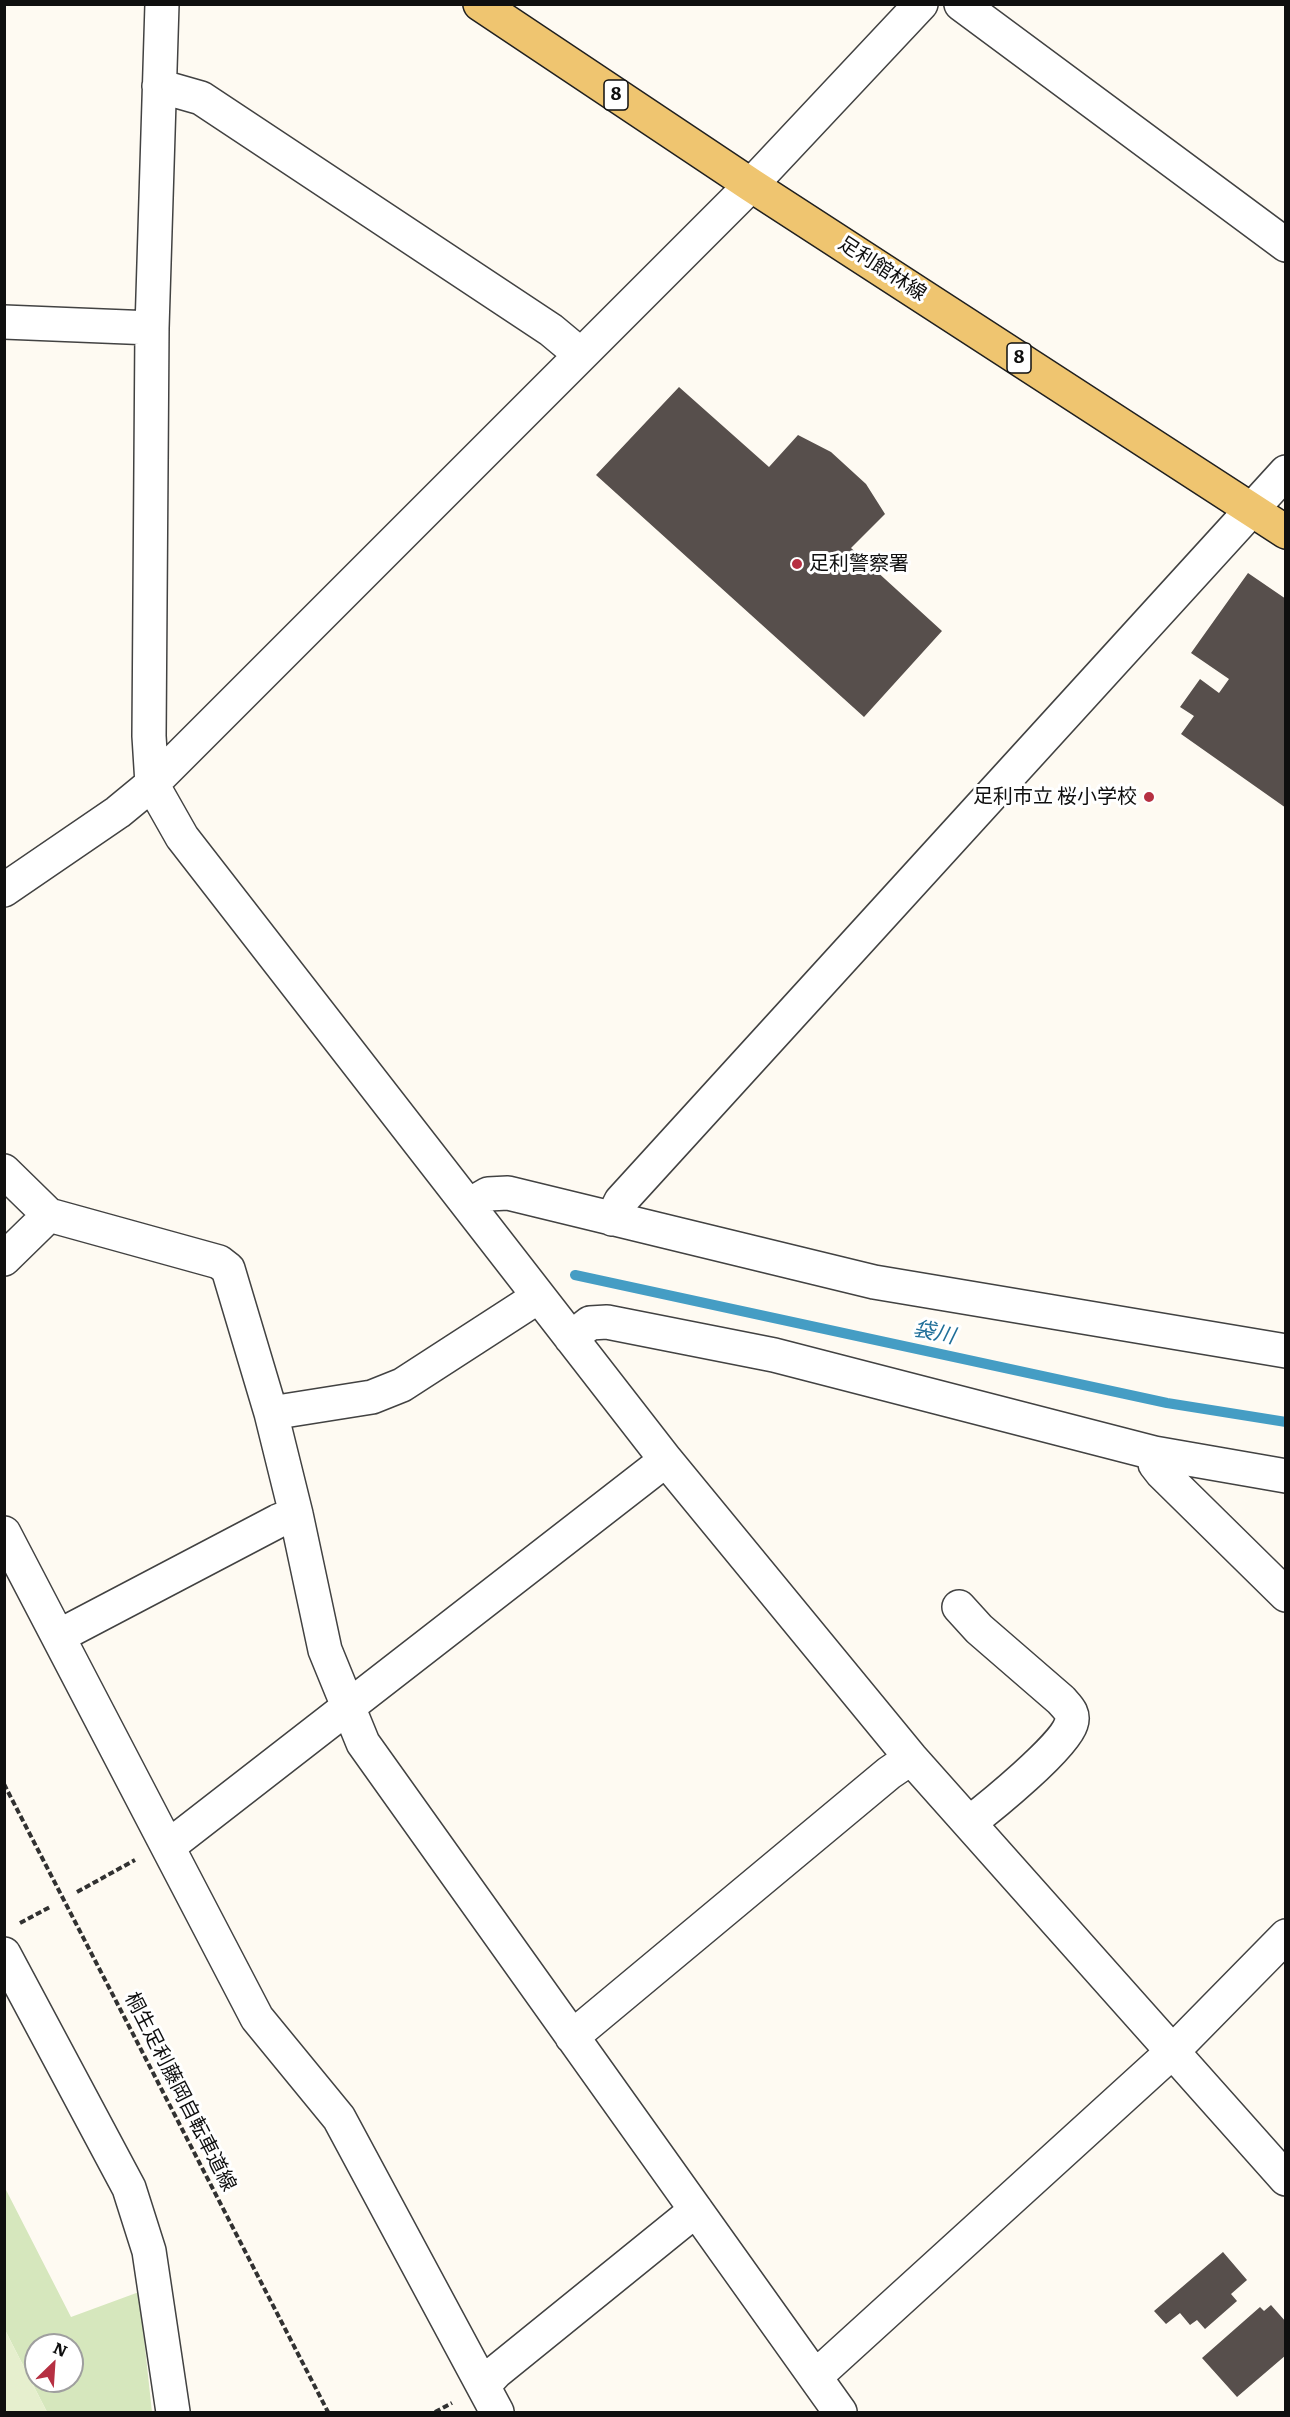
<!DOCTYPE html>
<meta charset="utf-8">
<style>
body{margin:0}
#map{position:relative;width:1290px;height:2417px;overflow:hidden;background:#fefaf2;font-family:Literata,serif}
canvas{display:block}
.frame{position:absolute;inset:0;border:6px solid #0f0f0f;pointer-events:none}
.north{position:absolute;left:24px;top:2333px;width:60px;height:60px;box-sizing:border-box;background:#fff;border:2px solid #9f9f9f;border-radius:50%;rotate:25deg;font-size:16px;font-weight:700;line-height:24px;text-align:center;color:#0f0f0f}
.north::after{content:'';display:block;margin:auto;width:21px;height:27px;background:#b63042;clip-path:polygon(50% 0,100% 100%,50% 72%,0 100%)}
</style>
<div id="map">
<canvas width="1290" height="2417"></canvas>
<div class="frame"></div>
<div class="north">N</div>
</div>
<script>
const ctx = document.querySelector('canvas').getContext('2d');
ctx.lineJoin = 'round';
function fillPath(path, color) {
  ctx.fillStyle = color;
  ctx.fill(path, 'evenodd');
}
function trace(path, color, width, dash) {
  ctx.strokeStyle = color;
  ctx.lineWidth = width;
  ctx.lineCap = dash ? 'butt' : 'round';
  ctx.setLineDash(dash || []);
  ctx.stroke(path);
}
function drawText(font, color, halo, rows, align = 'center') {
  ctx.font = font + ' Literata,"Noto Sans JP",serif';
  ctx.lineWidth = 6;
  ctx.setLineDash([]);
  ctx.textBaseline = 'middle';
  ctx.strokeStyle = halo;
  ctx.fillStyle = color;
  for (const [text, x, y, turn = 0] of rows) {
    ctx.save();
    ctx.translate(x, y);
    ctx.rotate((+turn || 0) * Math.PI / 180);
    ctx.textAlign = isNaN(turn) ? turn : align;
    if (halo) ctx.strokeText(text, 0, 0);
    ctx.fillText(text, 0, 0);
    ctx.restore();
  }
}
fillPath(new Path2D(`
 M4,2186L71,2317L139,2292L152,2412H47L5,2330ZM36,2345H72V2381H36Z`), '#d6e7bd');
fillPath(new Path2D(`
 M5,2330L47,2412H5Z`), '#e6efce');
trace(new Path2D(`
 M575,1275L1167,1403L1286,1422`), '#459dc4', 10);
fillPath(new Path2D(`
 M679,387L769,467L798,435L831,452L866,484L885,514L851,548L942,631L864,717L596,475Z
 M1248,573L1286,599V808L1181,734L1194,716L1180,707L1200,679L1219,693L1229,679L1191,653Z
 M1223,2252L1247,2280L1231,2294L1237,2301L1205,2329L1197,2320L1190,2325L1180,2313L1166,2324L1154,2311Z
 M1271,2305L1286,2322V2355L1237,2397L1202,2358L1260,2307L1264,2311Z`), '#574f4c');
const minor = new Path2D(`
 M162,4L152,328L149,736L152,784L182,837L666,1460L911,1758L1286,2179
 M961,4L1286,245
 M159,86L201,98L551,330L581,355
 M4,322L152,328
 M4,890L118,812L152,784L751,185L921,4
 M4,1171L49,1215L219,1262L228,1269L271,1413L296,1514L325,1650L363,1743L840,2412
 M469,1205L488,1194L508,1193L874,1282L1286,1351
 M612,1219L621,1201L1286,472
 M4,1259L49,1215
 M571,1338L590,1323L607,1322L774,1355L1154,1453L1286,1476
 M271,1413L372,1397L402,1385L538,1297
 M1154,1453L1155,1464L1162,1473L1286,1595
 M4,1533L257,2018L339,2118L497,2412
 M959,1607L979,1629L1061,1700C1067,1707 1075,1713 1071,1724C1064,1747 990,1807 969,1823
 M59,1636L278,1521L296,1514
 M169,1846L666,1460
 M4,1954L129,2188L149,2251L173,2412
 M572,2037L889,1773L911,1758
 M815,2377L1171,2053L1286,1936
 M483,2386L496,2372L696,2210`);
const major = new Path2D(`
 M480,4L751,185L1286,532`);
trace(minor, '#424242', 36);
trace(major, '#202020', 36);
trace(new Path2D(`
 M4,1784L328,2412
 M77,1892L135,1860
 M20,1923L50,1907
 M435,2412L452,2403`), '#313131', 4, [6, 3]);
trace(minor, '#fff', 33);
trace(major, '#efc570', 33);
for (const [x, y, r, color] of [
 [797,564,6,"#b63042"],
 [1149,797,6,"#b63042"]
]) {
  const dot = new Path2D();
  dot.arc(x, y, r, 0, 2 * Math.PI);
  ctx.fillStyle = color;
  ctx.fill(dot);
  trace(dot, '#fff', 2);
}
for (const [x, y, w] of [
 [616,95,24],
 [1019,358,24]
]) {
  const box = new Path2D();
  box.roundRect(x - w / 2, y - 15, w, 30, 4.5);
  ctx.fillStyle = '#fff';
  ctx.fill(box);
  trace(box, '#0f0f0f', 1.5);
}
drawText('bold 18px', '#0f0f0f', null, [
 ["8",616,95],
 ["8",1019,358]
]);
drawText('20px', '#0f0f0f', '#fff', [
 ["足利館林線",882,269,33],
 ["桐生足利藤岡自転車道線",180,2092,63]
]);
drawText('20px', '#0f0f0f', '#fff', [
 ["足利警察署",809,564],
 ["足利市立 桜小学校",1137,797,"right"]
], 'left');
drawText('italic 21px', '#206f99', '#fff', [
 ["袋川",934,1333,12]
]);
</script>
